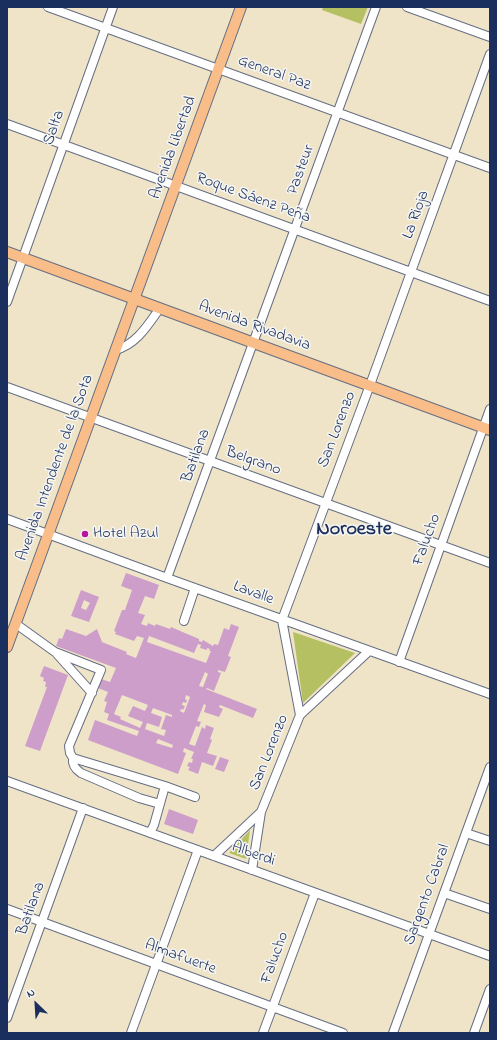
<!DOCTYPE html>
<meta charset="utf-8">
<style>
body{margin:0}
#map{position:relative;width:497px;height:1040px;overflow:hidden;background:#efe4c8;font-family:"Indie Flower",sans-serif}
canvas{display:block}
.frame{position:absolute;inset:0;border:8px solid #1b2f5e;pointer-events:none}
.north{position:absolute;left:16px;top:984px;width:40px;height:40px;-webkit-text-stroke:3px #f6f6f2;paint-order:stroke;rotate:335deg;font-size:11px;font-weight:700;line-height:16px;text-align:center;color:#1b2f5e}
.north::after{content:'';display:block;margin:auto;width:14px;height:18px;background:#1b2f5e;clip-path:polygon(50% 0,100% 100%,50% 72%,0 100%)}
</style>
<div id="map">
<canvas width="497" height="1040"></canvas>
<div class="frame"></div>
<div class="north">N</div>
</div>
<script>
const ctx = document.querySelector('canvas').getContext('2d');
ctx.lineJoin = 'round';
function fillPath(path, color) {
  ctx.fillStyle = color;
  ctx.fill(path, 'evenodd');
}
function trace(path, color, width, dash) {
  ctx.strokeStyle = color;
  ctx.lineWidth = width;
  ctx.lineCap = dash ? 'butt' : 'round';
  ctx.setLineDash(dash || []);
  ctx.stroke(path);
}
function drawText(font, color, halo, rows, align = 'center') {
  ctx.font = font + ' "Indie Flower",sans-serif';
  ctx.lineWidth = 3;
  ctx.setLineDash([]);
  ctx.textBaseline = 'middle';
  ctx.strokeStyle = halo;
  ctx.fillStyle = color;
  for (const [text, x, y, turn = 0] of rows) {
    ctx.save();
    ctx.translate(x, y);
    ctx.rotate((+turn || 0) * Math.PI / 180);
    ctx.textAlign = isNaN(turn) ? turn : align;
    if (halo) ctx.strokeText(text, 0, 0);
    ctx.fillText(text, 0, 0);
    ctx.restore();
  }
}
fillPath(new Path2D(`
 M323,7H368L361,24L322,10Z
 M293,632L355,653L303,703Z
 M250,830L246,859L229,853Z`), '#b4c062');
fillPath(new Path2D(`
 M126,573L159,585L154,599L145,596L138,613L145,615L141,624L147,626L148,623L155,626L156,624L170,629L171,627L199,639V641L202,642L203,640L213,646L214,644L218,645L224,628L229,630L231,624L239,627L228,656L231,657L225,672L218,670V672L221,673L214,691L207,688L206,689L257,709L253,718L220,705L219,707L223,709L219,717L204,712L206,705L204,704L197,721L201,722L199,727L196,726L189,744L195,746L202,727L205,729L206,725L214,728L210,739L212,740L207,753L217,756L213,766L202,762L198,774L188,770L190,767L187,766L189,762L192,763L193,759H191L194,752L184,748L183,752L186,753L178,774L88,740L95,720L137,736L139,731L107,720L109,714L104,712L107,702L104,701L108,692L98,688L101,679L110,682L116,668L56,646L59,638L62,639L66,629L86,636L97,629L102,642L127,652L126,654L136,658L144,638L137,636L134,641L115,634L116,632L114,631L122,610H125L132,590L121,586ZM149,636L194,653L198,644L201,645L200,648L207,650V648L210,649L209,651H211L206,663L147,642ZM205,672L208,674L203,687L199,686ZM122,695L148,705L145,711L133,706L128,716L143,722L140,728L120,719L121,717L114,714ZM186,695L190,697L184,713L180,711L181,709L183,710L185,706L182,705L183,702L186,703L187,700L185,699ZM153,708L172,715V717L166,715L161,729L166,730L164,736L145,729L147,723L159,727L162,717L151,713ZM158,739L173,745L172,748L156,743Z
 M81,590L99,597L89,622L71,616ZM84,600L90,603L86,610L81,608Z
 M44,666L68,675L40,751L25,746L47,687H45L46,682L43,681L44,678L40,676Z
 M220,757L229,760L224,772L215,769Z
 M169,809L198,820L193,834L164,824Z`), '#ce9ecb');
const minor = new Path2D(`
 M48,7L490,168
 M407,7L490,37
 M7,124L490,301
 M7,302L113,7
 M115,350C136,345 148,325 160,308
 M7,387L490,563
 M7,519L167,578L490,694
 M167,578L376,7
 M184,621L195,588
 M16,624L55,652L101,670L69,746L70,753L73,758L165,786L195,797
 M57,654L92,693
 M399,662L490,409
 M300,715L282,620L370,385L490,54
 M73,758C72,765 75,769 81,773L139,798L160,804
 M7,781L490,956
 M150,833L154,825L165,786
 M466,833L490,841
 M214,856L261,812
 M252,870L261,812L300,715L369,651
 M444,893L490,909
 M7,909L343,1033
 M7,1018L83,808
 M131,1033L198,850
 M263,1033L315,893
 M393,1033L490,767
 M474,1033L490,989`);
const major = new Path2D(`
 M7,252L490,430
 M7,647L241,7`);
trace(minor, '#656e83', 10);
trace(major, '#656e83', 12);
trace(minor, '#fff', 8);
trace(major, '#f8bd88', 10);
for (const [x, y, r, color] of [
 [85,534,4,"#b5179e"]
]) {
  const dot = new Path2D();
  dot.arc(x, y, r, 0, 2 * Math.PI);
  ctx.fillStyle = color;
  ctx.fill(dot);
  trace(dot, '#f6f6f2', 1.5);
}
drawText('16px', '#1b2f5e', '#f6f6f2', [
 ["General Paz",274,74,20],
 ["Salta",55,128,-70],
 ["Avenida Libertad",174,148,-70],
 ["Pasteur",302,170,-70],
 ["Roque Sáenz Peña",253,199,20],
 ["La Rioja",417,215,-70],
 ["Avenida Rivadavia",254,327,20],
 ["San Lorenzo",338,430,-69],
 ["Batilana",197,456,-70],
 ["Belgrano",253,462,20],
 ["Avenida Intendente de la Sota",56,468,-70],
 ["Falucho",428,540,-70],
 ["Lavalle",253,594,20],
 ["San Lorenzo",270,753,-68],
 ["Alberdi",253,855,20],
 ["Sargento Cabral",428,895,-70],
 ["Batilana",32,909,-70],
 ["Almafuerte",180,958,20],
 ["Falucho",276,958,-70]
]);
drawText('16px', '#1b2f5e', '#f6f6f2', [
 ["Hotel Azul",93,534]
], 'left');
drawText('bold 20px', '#1b2f5e', '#f6f6f2', [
 ["Noroeste",354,531]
]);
</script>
